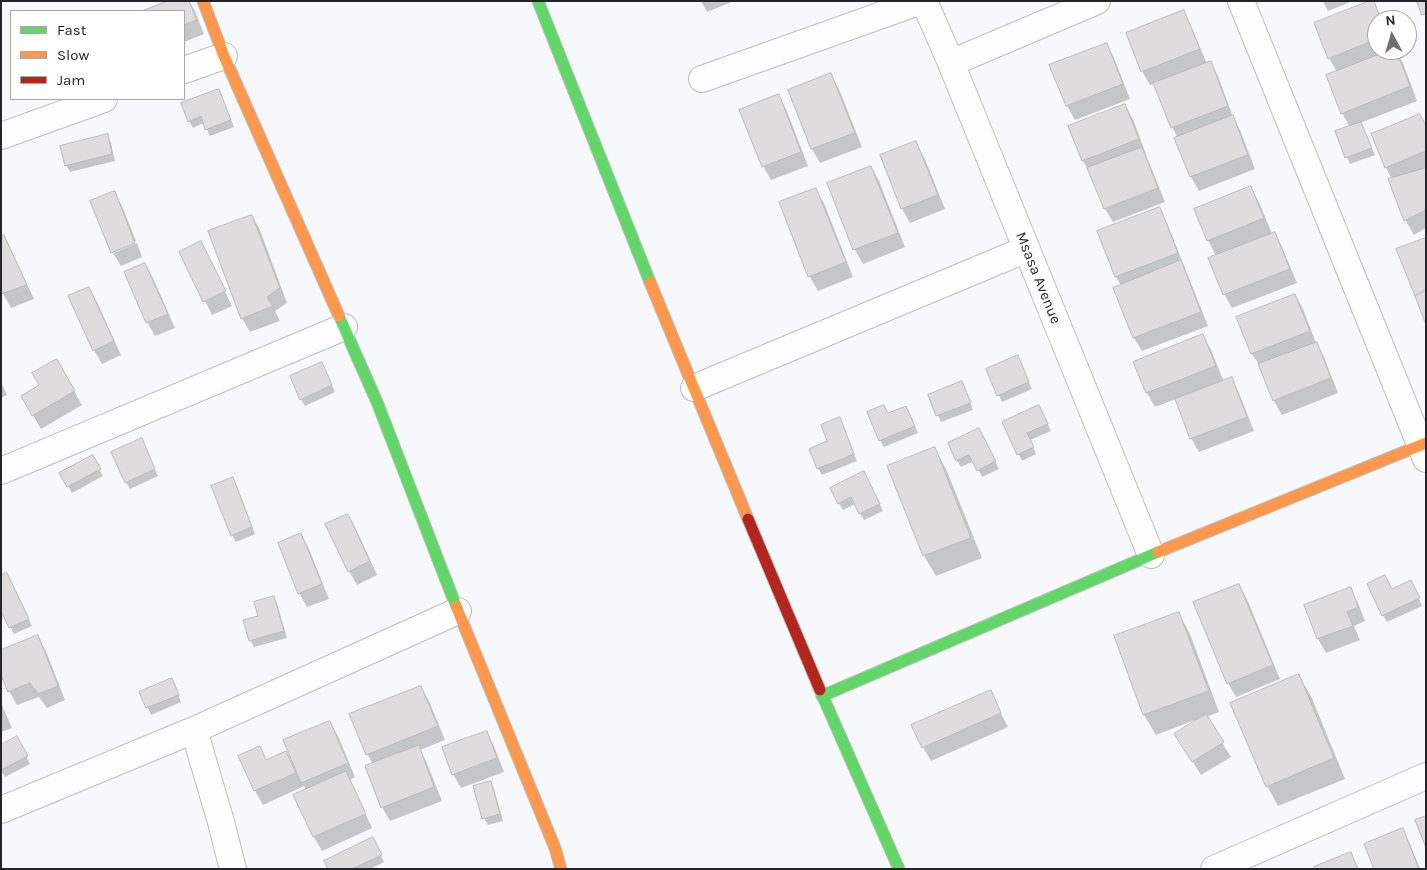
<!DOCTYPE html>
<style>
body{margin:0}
#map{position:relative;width:1427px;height:870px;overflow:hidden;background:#f6f8fb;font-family:Karla,sans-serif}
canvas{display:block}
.frame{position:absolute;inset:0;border:2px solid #232528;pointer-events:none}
.legend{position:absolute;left:10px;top:10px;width:175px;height:90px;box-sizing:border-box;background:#fff;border:1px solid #a7a8a9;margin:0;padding:6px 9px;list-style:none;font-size:15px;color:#232528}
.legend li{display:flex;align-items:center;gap:10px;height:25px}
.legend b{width:25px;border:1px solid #a7a8a9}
.north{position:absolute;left:1367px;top:10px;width:50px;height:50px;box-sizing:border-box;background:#fff;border:1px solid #a7a8a9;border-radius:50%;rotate:354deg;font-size:14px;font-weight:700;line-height:20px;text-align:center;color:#232528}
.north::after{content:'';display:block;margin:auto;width:18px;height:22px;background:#6d6f72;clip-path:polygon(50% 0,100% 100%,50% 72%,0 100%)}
</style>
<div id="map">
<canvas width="1427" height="870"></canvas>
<div class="frame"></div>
<ul class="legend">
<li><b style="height:6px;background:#63d668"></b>Fast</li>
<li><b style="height:6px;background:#ff974d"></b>Slow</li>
<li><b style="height:6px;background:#b3261e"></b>Jam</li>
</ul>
<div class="north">N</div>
</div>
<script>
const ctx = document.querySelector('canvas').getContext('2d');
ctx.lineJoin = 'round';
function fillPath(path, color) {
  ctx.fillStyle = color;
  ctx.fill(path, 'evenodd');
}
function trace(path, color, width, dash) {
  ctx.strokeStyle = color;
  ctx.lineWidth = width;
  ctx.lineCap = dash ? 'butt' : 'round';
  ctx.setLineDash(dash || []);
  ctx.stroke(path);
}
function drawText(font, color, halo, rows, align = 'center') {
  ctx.font = font + ' Karla,sans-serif';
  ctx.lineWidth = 4;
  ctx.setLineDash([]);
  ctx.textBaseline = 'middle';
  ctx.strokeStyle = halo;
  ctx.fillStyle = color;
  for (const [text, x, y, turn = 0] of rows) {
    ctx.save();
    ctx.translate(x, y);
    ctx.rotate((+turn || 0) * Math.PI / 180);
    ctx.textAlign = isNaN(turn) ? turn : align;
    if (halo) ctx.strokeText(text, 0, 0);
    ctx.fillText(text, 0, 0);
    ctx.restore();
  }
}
fillPath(new Path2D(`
 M171,1H189L194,9L204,34L184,42V11H146Z
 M701,1H734L707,12Z
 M1323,1H1353L1328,11Z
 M1373,1L1383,20H1377V50H1395L1403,63L1417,101L1360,123L1375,155L1350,164L1337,132L1350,127L1342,113L1337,72L1329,58Z
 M1183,12L1191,26L1207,64L1210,62L1218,76L1234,120L1240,130L1255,169L1199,191L1191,177L1176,139L1178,138L1172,127L1154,84L1150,85L1142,71Z
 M1106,44L1114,58L1130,99L1075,120L1067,106L1051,66Z
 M831,75L839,89L862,147L820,163L812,149L789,91Z
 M219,91L234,127L210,136L204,123L193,128L189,121Z
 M778,95L786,109L808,166L771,180L763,166Z
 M1125,105L1133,119L1146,154H1145L1149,162L1165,202L1113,222L1105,209L1091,174L1083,161L1070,126Z
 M1426,126V228L1414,235L1406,221L1389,180L1392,179L1386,168L1372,135Z
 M107,136L111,143L115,161L70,172L66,165Z
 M916,143L924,157L945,209L910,223L902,209L881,156Z
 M871,167L879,181L905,247L863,264L855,250L828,184Z
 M1251,188L1259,202L1272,234L1274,233L1282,247L1297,283L1232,308L1224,294L1216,256L1208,240Z
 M815,189L824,203L853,277L818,291L810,277L780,203Z
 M114,192L122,206L136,241L112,251Z
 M1159,209L1167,223L1208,326L1142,351L1134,338L1115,288L1121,286L1116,277L1099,232Z
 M252,216L260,230L287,303L275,311L280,321L250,332L242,318Z
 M3,236L11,250L34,299L11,308L1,290Z
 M137,243L142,257L121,266L113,253Z
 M181,252L208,257L232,306L212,315Z
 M145,264L153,278L175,328L155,336L147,322Z
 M89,288L97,302L121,355L102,364L94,350Z
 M1295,295L1303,309L1316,343L1324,357L1338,393L1282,415L1274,401L1261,367L1252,354Z
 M1203,336L1211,350L1224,382L1231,379L1239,393L1254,431L1199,452L1191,438L1176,399L1155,407L1147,393L1134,362Z
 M57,360L82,405L41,429L22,396L41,385Z
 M1021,364L1032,389L1002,402L987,369Z
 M325,370L335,392L305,406L301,399Z
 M1,382L7,395L1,398Z
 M965,389L973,410L941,422L929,395Z
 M906,407L918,433L884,447L880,440L888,415Z
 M1043,413L1051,431L1030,440L1036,454L1022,461L1003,423Z
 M843,426L857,461L822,475L818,468L829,442Z
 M983,436L999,469L982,477L974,461L961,467L957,460Z
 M145,447L158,476L130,489L126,482Z
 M935,449L946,469L982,558L936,576L924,556L889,466Z
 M92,456L103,476L72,493L61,473Z
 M868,480L883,511L864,520L855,504L843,510L839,503Z
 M236,485L255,534L236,542L232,535Z
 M348,516L356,529L377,575L357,585L349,571Z
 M301,535L309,549L329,599L307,607L299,593Z
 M11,581L32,626L14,634L1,608Z
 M1239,585L1247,599L1280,679L1236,697L1228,683Z
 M1414,588L1422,606L1387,622L1383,615L1392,590Z
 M1350,589L1358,603L1365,621L1354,626L1360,640L1326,653L1318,639L1306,606Z
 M273,598L277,604L287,638L254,647L250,640L260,617Z
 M1179,614L1190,634L1219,712L1206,717L1231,757L1201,775L1184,748L1195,720L1156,735L1144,715L1115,637Z
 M38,637L46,651L65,700L47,708L39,697L17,705L9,691Z
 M1299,676L1311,696L1345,779L1278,806L1267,786Z
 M175,686L181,702L151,715L141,693Z
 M421,687L429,701L445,740L420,750L426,761L442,801L390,821L382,807L373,764L367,754Z
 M990,692L1008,727L931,761L923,747Z
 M1,703L12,728L1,732Z
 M330,722L338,736L355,777L350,780L372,828L322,851L314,837L295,795L306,790L304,786L263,805L255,791L240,757L260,747L267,761L286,753L291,763Z
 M486,732L494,746L504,772L461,788L453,774Z
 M17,738L30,764L5,777L1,771V746Z
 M490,782L494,789L503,821L488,825L484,818Z
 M1402,830L1410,844L1420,869H1375Z
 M376,846L384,862L370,869H330Z`), '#0003');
const building = new Path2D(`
 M168,1H189L197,20L184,25V11H142Z
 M1369,1H1374L1381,20H1377V39L1328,59L1314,23Z
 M1417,1H1426V14L1422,15Z
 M1184,10L1200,49L1141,72L1126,33Z
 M1107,43L1123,84L1066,106L1049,65Z
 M1390,50H1396L1410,86L1341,114L1326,75Z
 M1211,61L1228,106L1171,128L1153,83Z
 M831,73L855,133L811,149L788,90Z
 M219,89L231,120L205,130L201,116L188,122L181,103Z
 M779,94L801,152L762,167L739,110Z
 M1125,104L1139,139L1082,161L1068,126Z
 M1420,114L1426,126V151L1385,168L1371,134Z
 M1233,115L1248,155L1190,177L1174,138Z
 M1361,122L1372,148L1345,158L1335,131Z
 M108,134L112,154L65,166L60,146Z
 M916,141L938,195L901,209L880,155Z
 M1142,147L1158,188L1104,209L1087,168Z
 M871,166L898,233L853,250L827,183Z
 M1426,168V210L1404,221L1388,179Z
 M1251,186L1264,218L1207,241L1194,209Z
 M816,188L846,262L808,277L779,202Z
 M115,191L135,243L111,253L90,201Z
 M1160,207L1178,253L1115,277L1097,231Z
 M252,215L280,288L267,297L273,306L241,319L208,231Z
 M1275,232L1290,269L1223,295L1208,258Z
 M4,235L27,285L1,294V236Z
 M1426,238V289L1415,296L1396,249Z
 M201,241L226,291L203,302L179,252Z
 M1181,260L1201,312L1133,338L1113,288Z
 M145,263L168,314L146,323L124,272Z
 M89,287L114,341L93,351L68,296Z
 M1426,291V325L1415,296Z
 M1295,294L1310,331L1251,354L1236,317Z
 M1203,334L1216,366L1146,393L1133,362Z
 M1317,342L1331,378L1273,401L1258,364Z
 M1018,355L1029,382L997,396L986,369Z
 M57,359L75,391L32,416L21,396L39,385L32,373Z
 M322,362L332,385L300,400L290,376Z
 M1232,377L1247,417L1190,439L1175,399Z
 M962,381L971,403L936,416L928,395Z
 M884,405L888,413L906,406L915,426L879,441L867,412Z
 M1039,405L1048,424L1027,433L1034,447L1017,455L1002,422Z
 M840,417L854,454L817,469L809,449L827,441L821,425Z
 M979,428L996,461L977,471L969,455L956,461L948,443Z
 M142,438L155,469L125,483L111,452Z
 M935,447L971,538L923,556L887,466Z
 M93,455L101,469L67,487L59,473Z
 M864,471L880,504L859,514L851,497L838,504L830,488Z
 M233,477L252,527L231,536L211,486Z
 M348,514L370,561L348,572L325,524Z
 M301,533L322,584L298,594L278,543Z
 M7,573L29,619L9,628L1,611V575Z
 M1385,575L1392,589L1411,580L1420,598L1382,616L1367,584Z
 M1239,584L1273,665L1227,684L1193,602Z
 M1351,587L1358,607L1347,612L1353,626L1317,639L1304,605Z
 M274,596L284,631L249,641L243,620L258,616L254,602Z
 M1179,612L1209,691L1143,715L1114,636Z
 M38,635L58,686L38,694L30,683L8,692L1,675V650Z
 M1299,674L1334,758L1266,787L1230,703Z
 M172,678L179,695L146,708L139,692Z
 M421,686L438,726L366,755L349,714Z
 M991,690L1001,713L922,748L911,725Z
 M1206,714L1224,742L1192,762L1174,734Z
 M330,721L348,763L301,783L283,740Z
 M487,731L497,758L452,775L442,747Z
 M17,736L28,756L1,770V745Z
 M419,745L434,787L381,808L365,766Z
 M260,746L266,760L286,751L296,773L254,791L238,756Z
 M346,771L366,814L313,837L293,795Z
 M491,781L500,814L482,819L473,786Z
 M1426,816V848L1415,820Z
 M1403,828L1419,869H1374L1364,844Z
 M373,837L382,855L352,869H328L324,861Z
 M1351,852L1358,869H1315L1314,867Z`);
fillPath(building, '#dedcdd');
trace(building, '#bab9ba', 1);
const street = new Path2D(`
 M924,1L951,63L1151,555
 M1241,1L1426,459
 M951,63L1097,1
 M184,70L224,56
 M702,79L921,1
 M1,136L104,99
 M694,388L1027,249
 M1,471L344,327
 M194,730L221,822L233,869
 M1,810L194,730L458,611
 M1214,869L1426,776`);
const fast = new Path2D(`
 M538,1L650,282
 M339,316L377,402L456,606
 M820,690L899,869
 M822,696L1158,552`);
const slow = new Path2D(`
 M203,1L224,56L339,316
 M650,282L748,519
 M1158,552L1426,443
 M456,606L555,848L561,869`);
const jam = new Path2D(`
 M748,519L820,690`);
trace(street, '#bbbdc0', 28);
trace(fast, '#bbbdc0', 13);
trace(slow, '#bbbdc0', 13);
trace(jam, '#bbbdc0', 13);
trace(street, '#fefefe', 26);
trace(fast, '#63d668', 11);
trace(slow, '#ff974d', 11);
trace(jam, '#b3261e', 11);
drawText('15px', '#232528', '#fff', [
 ["Msasa Avenue",1038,278,68]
]);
</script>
